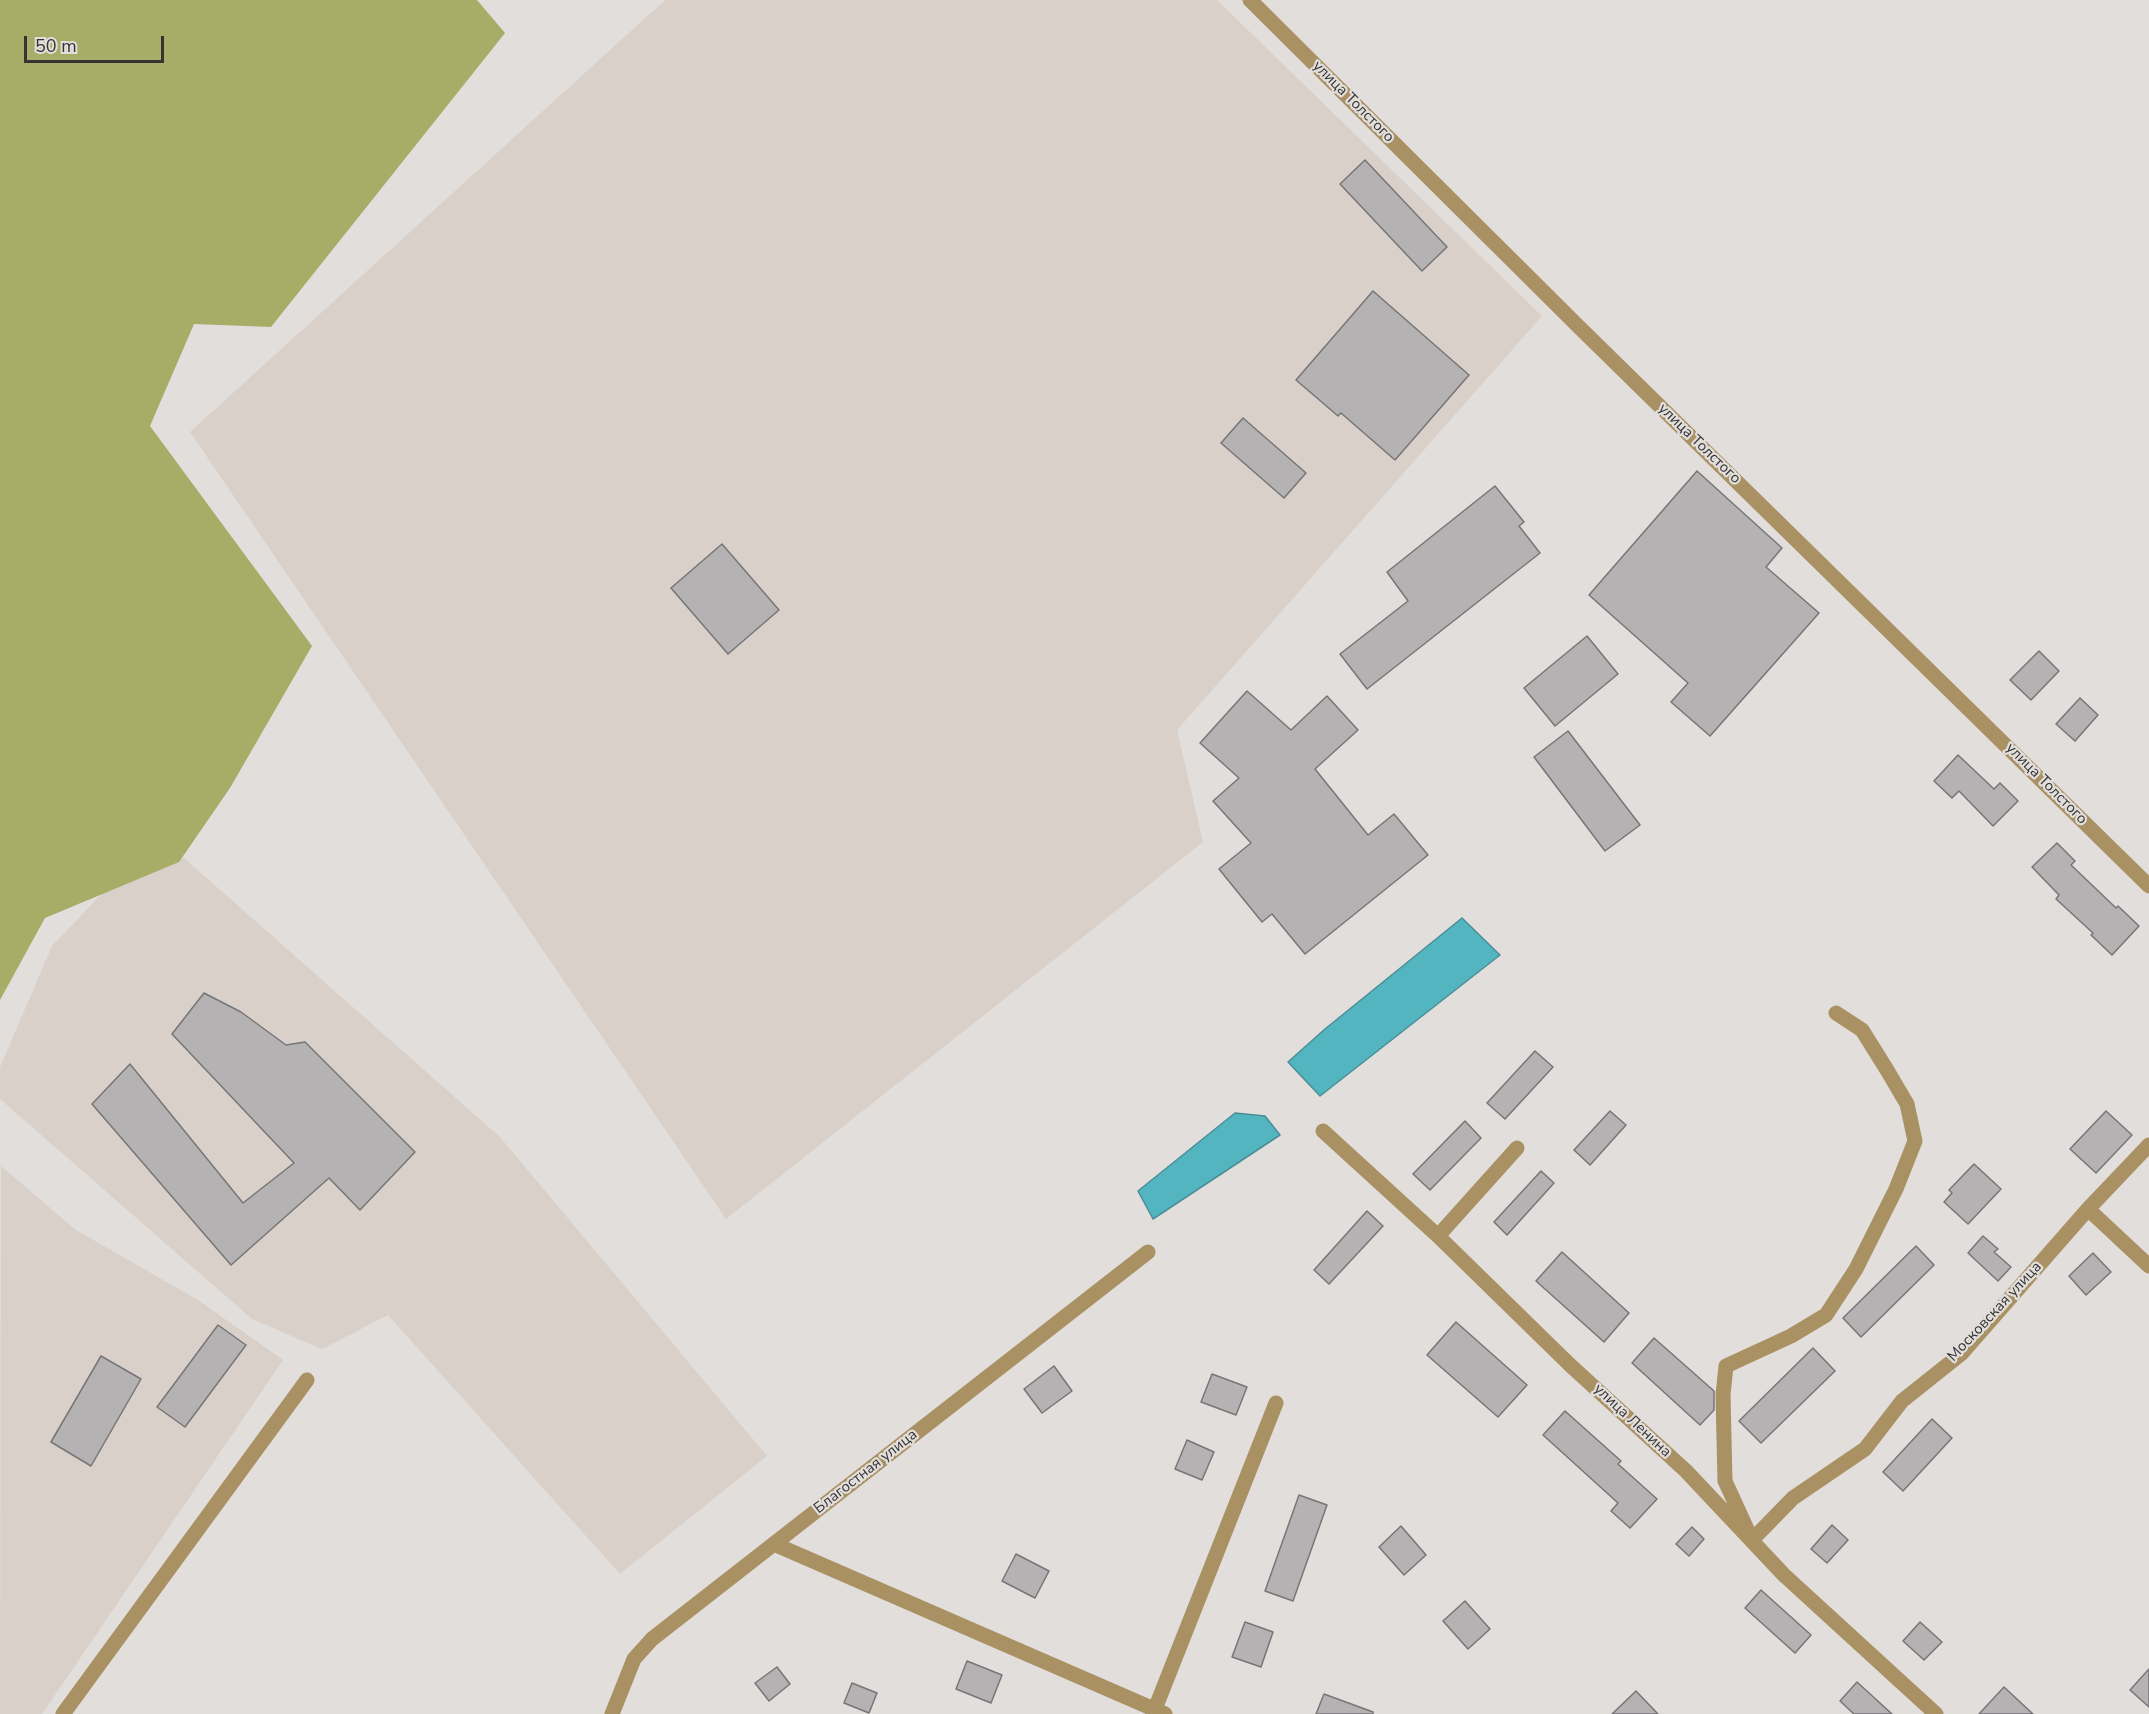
<!DOCTYPE html>
<meta charset="utf-8">
<style>
body{margin:0}
#map{position:relative;width:2149px;height:1714px;overflow:hidden;background:#e2dedc;font-family:"Nunito Sans",sans-serif}
canvas{display:block}
.scale{position:absolute;left:24px;top:36px;width:140px;height:27px;box-sizing:border-box;border:3px solid #353433;border-top:0;padding-left:8px;font-size:18px;line-height:21px;white-space:nowrap;color:#353433;-webkit-text-stroke:4px #e2dedc;paint-order:stroke}
</style>
<div id="map">
<canvas width="2149" height="1714"></canvas>
<div class="scale">50 m</div>
</div>
<script>
const ctx = document.querySelector('canvas').getContext('2d');
ctx.lineJoin = 'round';
function fillPath(path, color) {
  ctx.fillStyle = color;
  ctx.fill(path, 'evenodd');
}
function trace(path, color, width, dash) {
  ctx.strokeStyle = color;
  ctx.lineWidth = width;
  ctx.lineCap = dash ? 'butt' : 'round';
  ctx.setLineDash(dash || []);
  ctx.stroke(path);
}
function drawText(font, color, halo, rows, align = 'center') {
  ctx.font = font + ' "Nunito Sans",sans-serif';
  ctx.lineWidth = 4.5;
  ctx.setLineDash([]);
  ctx.textBaseline = 'middle';
  ctx.strokeStyle = halo;
  ctx.fillStyle = color;
  for (const [text, x, y, turn = 0] of rows) {
    ctx.save();
    ctx.translate(x, y);
    ctx.rotate((+turn || 0) * Math.PI / 180);
    ctx.textAlign = isNaN(turn) ? turn : align;
    if (halo) ctx.strokeText(text, 0, 0);
    ctx.fillText(text, 0, 0);
    ctx.restore();
  }
}
fillPath(new Path2D(`
 M665,0H1217L1542,316L1177,730L1203,842L726,1219L190,432Z
 M158,835L500,1137L767,1456L620,1574L388,1315L322,1349L252,1319L0,1099V1067L52,946Z
 M1,1166L76,1230L198,1300L283,1360L42,1714H0Z`), '#d9d0c9');
fillPath(new Path2D(`
 M0,0H477L505,33L271,327L194,324L150,426L312,646L230,788L179,862L45,918L0,1000Z`), '#a7ac66');
const water = new Path2D(`
 M1462,918L1500,955L1320,1096L1288,1062L1325,1029Z
 M1235,1113L1265,1116L1280,1135L1153,1219L1138,1191Z`);
fillPath(water, '#53b5c0');
trace(water, '#4a8e96', 1.5);
const building = new Path2D(`
 M1365,160L1447,247L1422,271L1340,184Z
 M1373,291L1469,375L1395,460L1341,413L1338,416L1296,380Z
 M1243,418L1306,473L1284,498L1221,443Z
 M1697,471L1782,548L1766,567L1819,613L1710,736L1671,702L1688,683L1589,595Z
 M1495,486L1524,522L1519,526L1540,553L1367,689L1340,654L1408,601L1387,572Z
 M722,544L779,610L728,654L671,588Z
 M1587,636L1618,674L1555,726L1524,688Z
 M2039,651L2059,671L2031,700L2010,680Z
 M1247,691L1291,730L1327,696L1358,730L1315,769L1368,835L1394,814L1428,855L1305,954L1272,914L1262,922L1219,869L1251,843L1213,801L1239,778L1200,743Z
 M2080,698L2098,715L2075,741L2056,724Z
 M1568,731L1640,825L1605,851L1534,757Z
 M1958,755L1994,789L2000,783L2018,801L1993,826L1959,791L1952,798L1934,781Z
 M2057,843L2075,861L2071,865L2116,908L2118,906L2139,926L2112,955L2091,935L2093,933L2056,899L2059,895L2032,867Z
 M204,993L241,1012L286,1045L305,1042L415,1152L360,1210L329,1178L231,1265L92,1104L130,1064L243,1203L294,1163L172,1034Z
 M1535,1051L1553,1067L1505,1119L1487,1103Z
 M1610,1111L1626,1125L1590,1165L1574,1150Z
 M2106,1111L2132,1135L2096,1173L2070,1149Z
 M1465,1121L1481,1138L1430,1190L1413,1174Z
 M1974,1164L2001,1189L1968,1224L1944,1202L1952,1193L1949,1190Z
 M1541,1171L1554,1183L1507,1235L1494,1222Z
 M1367,1211L1383,1226L1329,1284L1314,1270Z
 M1983,1236L1998,1249L1994,1252L2011,1267L1998,1281L1968,1253Z
 M1916,1246L1934,1265L1861,1337L1843,1318Z
 M1562,1252L1629,1313L1604,1342L1536,1281Z
 M2093,1253L2111,1272L2086,1295L2069,1276Z
 M1456,1322L1527,1385L1498,1417L1427,1355Z
 M218,1325L246,1345L185,1427L157,1407Z
 M1654,1338L1714,1391V1410L1700,1425L1632,1363Z
 M1813,1348L1835,1371L1761,1443L1739,1421Z
 M101,1356L141,1379L91,1466L51,1442Z
 M1054,1366L1072,1391L1042,1413L1024,1389Z
 M1212,1374L1247,1387L1236,1415L1201,1402Z
 M1565,1411L1621,1461L1618,1464L1657,1499L1630,1528L1611,1511L1618,1503L1543,1435Z
 M1932,1419L1952,1438L1903,1491L1883,1472Z
 M1187,1440L1214,1452L1202,1480L1175,1469Z
 M1299,1495L1327,1505L1293,1601L1265,1591Z
 M1832,1525L1848,1540L1827,1563L1811,1549Z
 M1401,1526L1426,1555L1404,1575L1379,1547Z
 M1692,1527L1704,1539L1689,1556L1676,1544Z
 M1016,1554L1049,1571L1035,1598L1002,1581Z
 M1761,1590L1811,1635L1795,1653L1745,1608Z
 M1465,1601L1490,1629L1468,1649L1443,1621Z
 M1245,1622L1273,1632L1261,1667L1232,1657Z
 M1920,1622L1942,1642L1924,1660L1903,1641Z
 M967,1661L1002,1675L991,1703L956,1689Z
 M777,1667L790,1684L769,1701L755,1683Z
 M2149,1669V1707L2130,1690Z
 M1857,1682L1892,1714H1854L1840,1701Z
 M852,1683L877,1693L869,1713L844,1703Z
 M2004,1687L2033,1714H1979Z
 M1636,1691L1658,1714H1612Z
 M1324,1694L1373,1712V1714H1316Z`);
fillPath(building, '#b5b2b4');
trace(building, '#777577', 1.5);
trace(new Path2D(`
 M1250,0L1579,327L2149,886
 M1836,1013L1862,1030L1887,1070L1907,1104L1915,1141L1896,1189L1856,1269L1826,1315L1791,1336L1726,1366L1723,1395L1725,1481L1752,1540L1793,1498L1865,1449L1902,1401L1961,1354L2088,1209L2149,1145
 M1323,1131L1438,1236L1570,1365L1686,1471L1784,1575L1936,1714
 M2088,1209L2149,1266
 M1438,1236L1517,1148
 M774,1544L1165,1714
 M63,1714L307,1380
 M612,1714L634,1659L652,1639L1148,1252
 M1153,1714L1276,1403`), '#a99163', 15);
drawText('15px', '#353433', '#e2dedc', [
 ["улица Толстого",1353,102,45],
 ["улица Толстого",1699,444,44],
 ["улица Толстого",2046,784,45],
 ["Московская улица",1995,1312,-47],
 ["улица Ленина",1632,1421,43],
 ["Благостная улица",866,1472,-38]
]);
</script>
